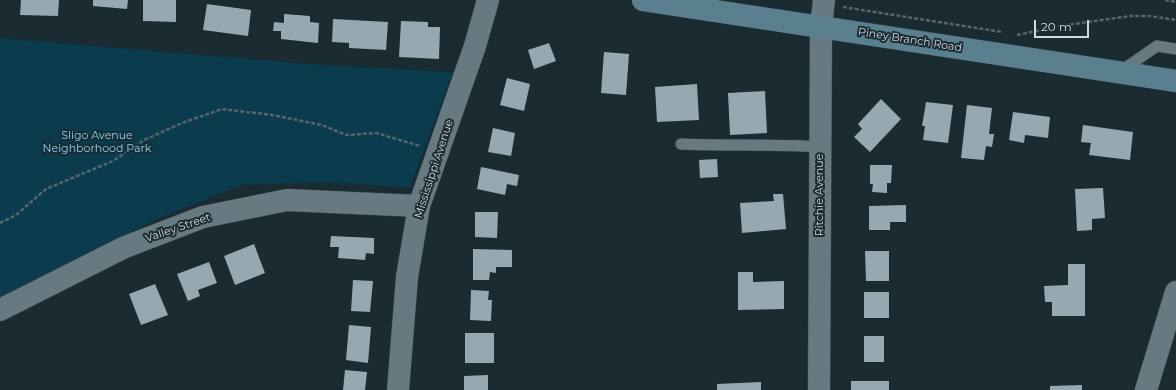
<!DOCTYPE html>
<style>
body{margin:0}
#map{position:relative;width:1176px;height:390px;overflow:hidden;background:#1b2b32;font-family:Montserrat,sans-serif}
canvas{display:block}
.scale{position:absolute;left:1034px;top:20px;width:55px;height:18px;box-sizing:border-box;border:2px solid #cfd9de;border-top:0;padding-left:5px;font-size:12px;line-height:14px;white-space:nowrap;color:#cfd9de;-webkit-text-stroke:3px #1b2b32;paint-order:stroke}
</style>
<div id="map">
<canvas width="1176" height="390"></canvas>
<div class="scale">20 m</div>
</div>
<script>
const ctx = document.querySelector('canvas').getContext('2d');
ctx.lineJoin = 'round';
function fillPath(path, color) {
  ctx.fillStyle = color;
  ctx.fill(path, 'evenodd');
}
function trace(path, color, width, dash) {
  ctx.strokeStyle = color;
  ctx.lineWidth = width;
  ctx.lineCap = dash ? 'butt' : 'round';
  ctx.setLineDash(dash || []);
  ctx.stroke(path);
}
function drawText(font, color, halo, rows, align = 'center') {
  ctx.font = font + ' Montserrat,sans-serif';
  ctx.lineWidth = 4;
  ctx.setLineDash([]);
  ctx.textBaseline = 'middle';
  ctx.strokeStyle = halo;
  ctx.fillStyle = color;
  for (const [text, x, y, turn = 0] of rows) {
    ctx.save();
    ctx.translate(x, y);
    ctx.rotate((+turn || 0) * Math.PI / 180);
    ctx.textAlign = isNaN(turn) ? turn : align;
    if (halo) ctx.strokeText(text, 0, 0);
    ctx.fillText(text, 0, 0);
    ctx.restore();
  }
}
fillPath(new Path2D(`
 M0,38L321,65L453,72L410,188L324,182L242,185L159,218L0,299Z`), '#0a3c4e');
fillPath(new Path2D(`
 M21,0H59L58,16L20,15Z
 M93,0H128L127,9L93,6Z
 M143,0H176V22L143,21Z
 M207,4L251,10L248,36L203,30Z
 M284,14L310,16V22L319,23L318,43L281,39V31H273L274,22L284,23Z
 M333,19L388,22L386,50L349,48V43L332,42Z
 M401,21L428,22V27H440L439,59L399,57Z
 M549,43L556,61L534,69L528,50Z
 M604,52L629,54L626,95L601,93Z
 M507,78L530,84L524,111L500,105Z
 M697,84L699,120L657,122L655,87Z
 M765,91L767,133L730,135L728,93Z
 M881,99L901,119L870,152L854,137L862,129L858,124Z
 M926,102L953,105L948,143L923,140L925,126H922Z
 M967,105L992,108L989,134H994L992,147L986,146L984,160L961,158Z
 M1013,112L1050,117L1048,138L1025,135L1024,143L1009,140Z
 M1083,125L1133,132L1130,160L1089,155L1091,143L1081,142Z
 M493,128L515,133L511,156L488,152Z
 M717,159L718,177L700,178L699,160Z
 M870,165H892L891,183H887V193L872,192L873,184H870Z
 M481,167L519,175L517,186L507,184L505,195L477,189Z
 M1103,188L1105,218L1092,219V230L1077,231L1075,189Z
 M773,194H783L786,229L742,233L740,203L774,201Z
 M906,205V222H890V230H869V206Z
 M475,212H498L497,238L475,237Z
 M331,236L374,238V254L366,253L365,260L338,258L339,247H330Z
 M254,244L265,273L235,285L224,256Z
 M473,249L512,250V267H496V273L490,272L489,280H473Z
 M865,251H889V281H866Z
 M209,262L217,283L198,290L200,296L188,301L177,274Z
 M1068,264H1085V316H1052V302H1045L1044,286L1068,285Z
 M738,272H753V282L784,281V309L738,310Z
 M353,280L373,281L370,312L351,311Z
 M155,284L168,315L141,325L129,294Z
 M471,290L489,291L488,300H492L491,321L470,320Z
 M864,292H889V318H864Z
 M349,325L371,327L368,363L346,360Z
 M465,333H494V363H465Z
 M864,336H884V362H864Z
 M345,370L367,372L365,390H343Z
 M488,375V390H464V376Z
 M851,381H889V390H851Z
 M761,382V390H717V384Z
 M1082,385V390H1050V386Z`), '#96a9b2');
const service = new Path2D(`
 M1121,71L1157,46L1176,49
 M681,144C728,146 774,144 821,147`);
const minor = new Path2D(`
 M0,310L125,247L203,217L287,200L419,206
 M398,390L407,277L419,206L475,46L488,0
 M819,390L821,26L824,0
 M1146,390L1176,292`);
const secondary = new Path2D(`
 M643,0L1176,81`);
trace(service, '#3a474d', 12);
trace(minor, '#3a474d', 23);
trace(secondary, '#3a474d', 23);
trace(new Path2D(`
 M1165,0L1176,2
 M843,7L1002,32
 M1017,35L1060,26L1130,16H1150L1176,20
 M0,223L16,215L46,189L113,161L144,140L182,123L222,109L272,115L322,125L346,135L376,133L420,146`), '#57656c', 2.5, [4, 2]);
trace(service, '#677a82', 11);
trace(minor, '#677a82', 22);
trace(secondary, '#5a7f8f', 22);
drawText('11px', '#cfd9de', '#1b2b32', [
 ["Piney Branch Road",910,40,9],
 ["Mississippi Avenue",434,169,-72],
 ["Ritchie Avenue",820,195,-90],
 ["Valley Street",178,228,-19]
]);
drawText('11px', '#81d8fc', '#1b2b32', [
 ["Sligo Avenue",97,136],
 ["Neighborhood Park",97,149]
]);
</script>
